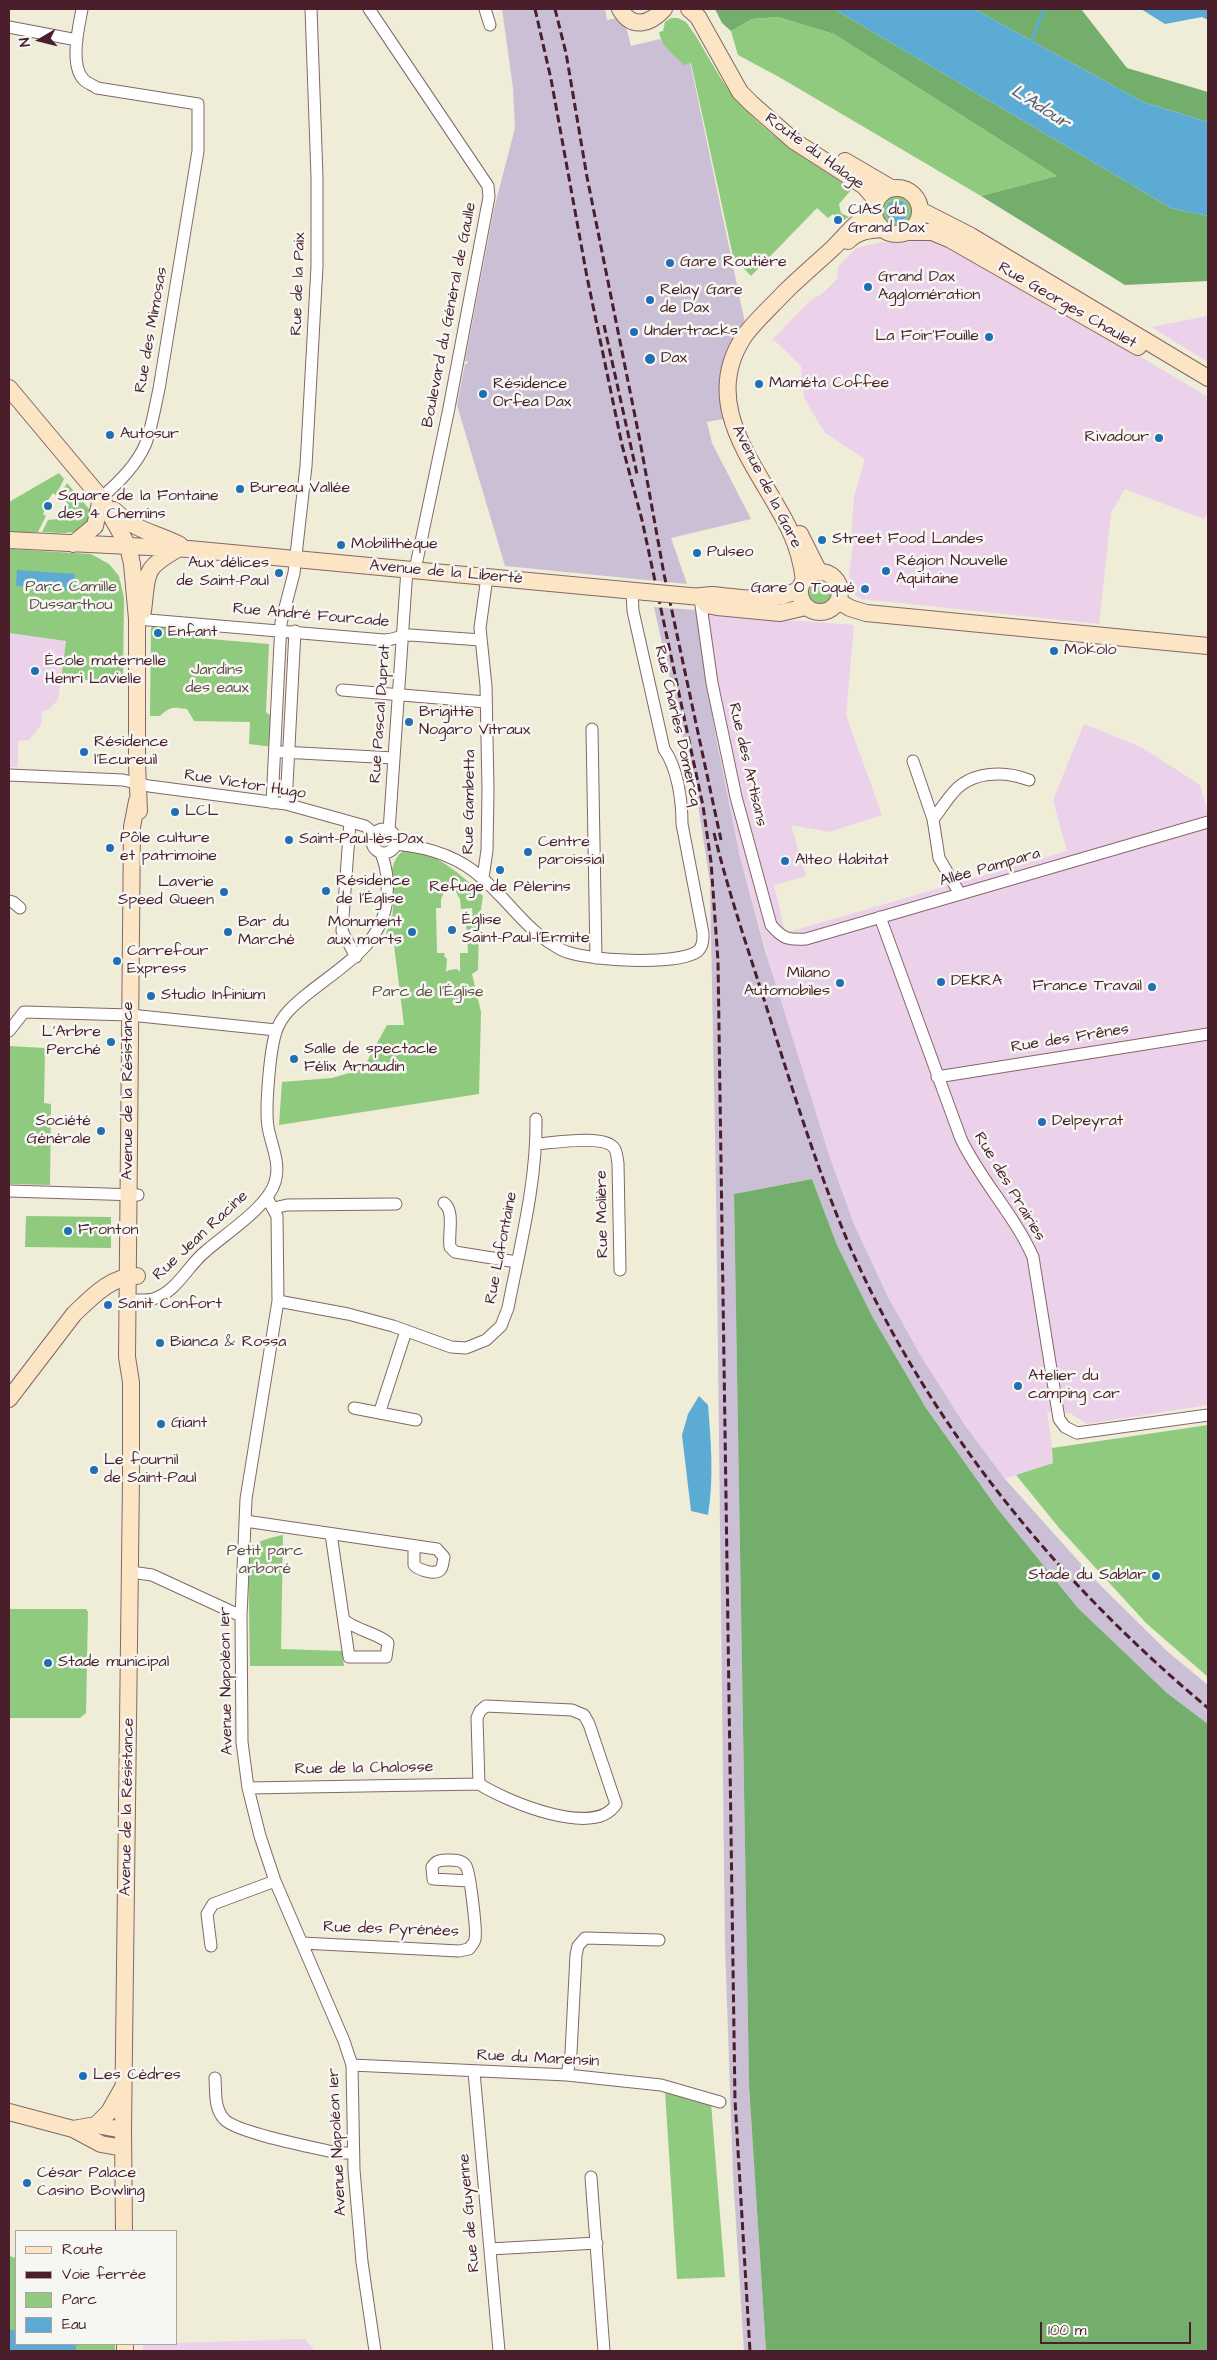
<!DOCTYPE html>
<meta charset="utf-8">
<style>
body{margin:0}
#map{position:relative;width:1217px;height:2360px;overflow:hidden;background:#efecd8;font-family:"Architects Daughter",sans-serif}
canvas{display:block}
.frame{position:absolute;inset:0;border:10px solid #4a1f2b;pointer-events:none}
.legend{position:absolute;left:15px;top:2230px;width:162px;height:115px;box-sizing:border-box;background:#f6f6f2;border:1px solid #b1a0a2;margin:0;padding:6px 9px;list-style:none;font-size:15px;color:#4a1f2b}
.legend li{display:flex;align-items:center;gap:10px;height:25px}
.legend b{width:25px;border:1px solid #b1a0a2}
.north{position:absolute;left:15px;top:15px;width:50px;height:50px;-webkit-text-stroke:4px #f6f6f2;paint-order:stroke;rotate:262deg;font-size:14px;font-weight:700;line-height:20px;text-align:center;color:#4a1f2b}
.north::after{content:'';display:block;margin:auto;width:18px;height:22px;background:#4a1f2b;clip-path:polygon(50% 0,100% 100%,50% 72%,0 100%)}
.scale{position:absolute;left:1040px;top:2322px;width:151px;height:22px;box-sizing:border-box;border:2px solid #4a1f2b;border-top:0;padding-left:6px;font-size:15px;line-height:18px;white-space:nowrap;color:#4a1f2b;-webkit-text-stroke:4px #f6f6f2;paint-order:stroke}
</style>
<div id="map">
<canvas width="1217" height="2360"></canvas>
<div class="frame"></div>
<ul class="legend">
<li><b style="height:6px;background:#fce5c4"></b>Route</li>
<li><b style="height:6px;background:#4a1f2b"></b>Voie ferrée</li>
<li><b style="height:14px;background:#90ca7e"></b>Parc</li>
<li><b style="height:14px;background:#5babd5"></b>Eau</li>
</ul>
<div class="north">N</div>
<div class="scale">100 m</div>
</div>
<script>
const ctx = document.querySelector('canvas').getContext('2d');
ctx.lineJoin = 'round';
function fillPath(path, color) {
  ctx.fillStyle = color;
  ctx.fill(path, 'evenodd');
}
function trace(path, color, width, dash) {
  ctx.strokeStyle = color;
  ctx.lineWidth = width;
  ctx.lineCap = dash ? 'butt' : 'round';
  ctx.setLineDash(dash || []);
  ctx.stroke(path);
}
function drawText(font, color, halo, rows, align = 'center') {
  ctx.font = font + ' "Architects Daughter",sans-serif';
  ctx.lineWidth = 5;
  ctx.setLineDash([]);
  ctx.textBaseline = 'middle';
  ctx.strokeStyle = halo;
  ctx.fillStyle = color;
  for (const [text, x, y, turn = 0] of rows) {
    ctx.save();
    ctx.translate(x, y);
    ctx.rotate((+turn || 0) * Math.PI / 180);
    ctx.textAlign = isNaN(turn) ? turn : align;
    if (halo) ctx.strokeText(text, 0, 0);
    ctx.fillText(text, 0, 0);
    ctx.restore();
  }
}
fillPath(new Path2D(`
 M917,238L938,240L1048,302L1208,397V512L1204,519L1125,489L1111,513L1099,624L862,599L855,595L849,576L854,539L851,537L854,497L865,459L825,433L804,398L801,366L773,339L812,299L821,295L837,279L838,267L856,248L881,242L907,243Z
 M1208,316V362L1151,327Z
 M696,610L763,618L854,625L846,715L882,815L829,832L791,825L806,876L774,885L785,933L1067,851L1053,800L1084,724L1141,747L1200,785L1208,814V1405L1087,1424L1070,1413L1047,1412L1054,1462L1005,1479L964,1424L921,1356L888,1297L854,1224L830,1158L790,1036L740,857L716,738Z
 M9,633L66,641L58,700L49,709L42,711L41,725L29,740L18,741V767H9Z
 M305,2339L315,2351H143V2344Z`), '#ecd1ea');
fillPath(new Path2D(`
 M502,9H605L607,20L618,18L626,26L631,46L660,39L685,63L690,62L745,323L732,340L725,355L719,380V397L723,419L707,422L712,443L751,519L671,538L687,584L505,566L457,405L465,364H467L468,362L465,361L494,209L515,128L513,88Z
 M654,607L696,610L716,738L740,857L765,950L830,1158L854,1224L888,1297L921,1356L964,1424L1005,1479L1099,1584L1168,1652L1208,1685V1724L1167,1693L1078,1608L997,1508L926,1408L872,1316L837,1245L812,1179L734,1194L749,2085L766,2351H744L733,2175L725,1946L716,1186L710,883L699,811Z`), '#cbbfd5');
fillPath(new Path2D(`
 M778,17L834,34L1057,176L981,196L779,77L738,55L731,31L752,19Z
 M671,18H678L686,22C703,44 714,71 732,94C764,135 809,160 852,189L839,204L841,213L849,217L841,222L833,214L828,218L817,208L751,276L737,261H734L691,63L684,65C674,55 661,46 659,32L663,31L665,22Z
 M898,194L908,199C921,216 903,235 885,223L880,213L883,201L892,195ZM897,199L904,202L908,209L896,222L889,219L890,202Z
 M59,473L64,479L56,495L53,493L44,506L46,507L43,514L46,516L38,532H9V502Z
 M67,483L90,510C90,538 61,533 42,532L48,520L59,519L65,512L67,503L61,494Z
 M9,549L91,554L109,564L119,576L124,598L123,680H61L66,641L9,633Z
 M809 593a11 11 0 1 1 22 0a11 11 0 1 1-22 0Z
 M153,626L195,629L198,638L269,644L266,712L274,719L273,747L249,744L250,722L194,721L187,709C172,707 171,706 160,716H150L151,628Z
 M406,849C434,851 464,876 483,896L479,922L478,970L472,974L481,1012L479,1094L279,1125L282,1082L332,1078L363,1069L387,1025H404L394,945L386,933C388,928 391,923 392,918C397,895 381,864 406,849ZM451,889L455,890L460,899L461,909L472,908L473,920H466L468,953H460V972L457,969L449,970L446,972L447,959L444,956L445,953H437L436,908H441V899L445,890Z
 M9,1046L45,1048L44,1103L51,1104L50,1185L9,1184Z
 M26,1216L111,1217V1248L25,1247Z
 M1208,1425V1677L1146,1623L1060,1529L1016,1475L1053,1463L1052,1448Z
 M283,1535L281,1649L342,1651L344,1666H250L248,1555C253,1541 269,1538 283,1535Z
 M9,1609H86L88,1612L86,1713L80,1718H9Z
 M665,2091L711,2103L725,2277L677,2279Z
 M9,2256L16,2258V2344H115V2351H9Z`), '#90ca7e');
fillPath(new Path2D(`
 M715,9H834L1171,208L1208,216V281L1125,285L981,196L1057,176L834,34L778,17L752,19L731,31L722,23Z
 M974,9H1081L1127,68L1208,92V122L1143,102Z
 M812,1179L837,1245L872,1316L926,1408L997,1508L1078,1608L1167,1693L1208,1724V2351H766L749,2085L734,1194Z`), '#74ae6d');
fillPath(new Path2D(`
 M834,9H974L1143,102L1208,122V216L1171,208Z
 M1141,9H1208V20L1202,17L1165,24Z
 M886 211a11 11 0 1 1 22 0a11 11 0 1 1-22 0Z
 M17,570L75,574L74,591L16,586Z
 M699,1396L708,1405C711,1442 714,1478 708,1515L691,1511L682,1435L688,1414Z
 M9,2329L16,2331V2344H76V2351H9Z`), '#5babd5');
trace(new Path2D(`
 M1031,43L1044,9`), '#5babd5', 3);
const street = new Path2D(`
 M82,9C79,26 69,65 84,80C87,83 93,85 97,88L198,104V151L159,389C155,407 152,426 146,443C137,465 118,483 101,498
 M369,9L488,186L489,197L448,413L415,570
 M485,9L490,25
 M9,27L77,40
 M700,598L712,683L736,797L771,925C783,939 788,940 806,939L1208,822
 M137,619L384,640C396,640 400,635 410,635L481,640
 M342,690L486,702
 M592,729L596,958
 M282,752L394,758
 M913,761L933,819L939,858L960,894
 M9,775L123,780L149,786L286,804L365,826L375,834
 M272,803L281,623L294,573L306,466L317,266V177L311,9
 M286,804L295,631
 M933,819C940,811 945,802 952,794C970,771 1004,770 1029,780
 M350,822L342,931L356,957
 M372 841a12 12 0 1 1 24 0a12 12 0 1 1-24 0Z
 M389,831L407,569
 M396,844C427,847 460,857 483,879C511,903 527,932 562,950C584,961 678,966 698,951C703,946 703,940 703,933L682,824C682,801 678,769 664,749L633,611L632,591
 M483,878L487,850L488,791L486,686L480,628L487,577
 M9,901L13,902L20,908
 M880,917L961,1139C981,1181 1014,1214 1033,1257L1059,1419L1065,1427L1077,1433L1208,1415
 M9,1031L24,1012L130,1015L276,1030
 M937,1077L1208,1034
 M536,1144C552,1143 605,1134 614,1148C617,1151 617,1159 618,1163L620,1270
 M9,1191L138,1195
 M267,1198L277,1216L278,1301L246,1499L241,1616L242,1742L248,1788L260,1836L275,1881L344,2041L352,2065L354,2170L362,2262L375,2351
 M444,1203C455,1211 448,1234 450,1247L455,1252L517,1262
 M274,1208L287,1205L396,1204
 M127,1301C136,1299 145,1301 153,1299C177,1292 188,1265 206,1251C225,1234 268,1207 275,1182C281,1163 271,1145 268,1127C265,1108 270,1046 277,1029C283,1014 294,1005 306,995C340,967 384,945 387,897C388,880 387,868 381,853
 M278,1301L348,1314L393,1326L451,1347L466,1348L486,1340L501,1326L508,1308C520,1246 537,1182 536,1119
 M354,1408L416,1420
 M380,1411L406,1331
 M245,1521L437,1549L444,1557C443,1561 443,1566 441,1569C436,1576 419,1570 414,1565V1547
 M331,1534L349,1657H386L388,1643C380,1634 358,1631 344,1620
 M131,1572L152,1575L241,1616
 M248,1788L479,1784C506,1801 595,1839 616,1804L589,1724L584,1715L572,1710L486,1706L480,1711L477,1718L479,1784
 M302,1943L459,1951L469,1949C471,1946 475,1942 475,1939C477,1932 470,1872 466,1866C463,1860 455,1860 449,1860C441,1860 436,1860 432,1867L433,1879L469,1881
 M211,1946L207,1914L213,1904L275,1881
 M352,2065L567,2075L661,2085L720,2102
 M474,2072L499,2351
 M567,2075L571,2053L576,1955L578,1946L585,1938L659,1940
 M215,2078C216,2092 214,2108 224,2119C236,2133 317,2148 338,2153H353
 M591,2177L604,2351
 M490,2249L597,2243`);
const secondary = new Path2D(`
 M620,9C632,30 650,24 664,9
 M689,9L698,17L740,92L752,104L794,141L864,186L876,200
 M845,161L891,188
 M874 211a23 23 0 1 1 46 0a23 23 0 1 1-46 0Z
 M920,210L971,236L1208,378
 M908,232H932L951,240L1138,347
 M848,241C858,231 869,230 882,229
 M9,388L101,498L128,546L132,564L137,619V764L139,811
 M114,510C135,531 154,532 180,545
 M800,534L819,572
 M9,540L189,549L646,592
 M73,544L95,526L101,498
 M800 592a20 20 0 1 1 40 0a20 20 0 1 1-40 0Z
 M804,581C802,564 798,548 791,533C762,470 696,407 745,335C756,320 771,307 784,293C800,277 817,263 834,247C846,235 858,219 874,212
 M690,596C699,597 704,595 713,595C742,598 773,604 800,589
 M700,598L707,605L717,607L780,613L806,607
 M838,601L850,608L866,613L1208,646
 M143,611C148,573 142,569 178,549
 M9,1399L74,1314C92,1297 111,1276 137,1276
 M9,2112L73,2129L101,2144L123,2148
 M96,2125L109,2112L122,2089
 M73,2129L96,2125L123,2130
 M124,2231L123,2130L131,1480V1382L127,1357L132,827L137,801
 M125,2344V2351`);
trace(street, '#846768', 13);
trace(secondary, '#846768', 18);
trace(street, '#fff', 11);
trace(secondary, '#fce5c4', 16);
trace(new Path2D(`
 M535,9L551,79L587,277L622,445L642,520L703,806L711,862L718,961L735,2100L750,2351
 M555,9L566,53L587,177L640,441L664,574L721,840
 M604,325L637,474
 M714,833C729,895 750,955 769,1015C794,1094 818,1173 851,1249C930,1427 1059,1584 1208,1708`), '#4a1f2b', 3, [8, 4]);
const secondaryBridge = new Path2D(`
 M646,592L690,596`);
trace(secondaryBridge, '#846768', 18, []);
trace(secondaryBridge, '#fce5c4', 16);
for (const [x, y, r, color] of [
 [838,220,5,"#1f6fb2"],
 [670,263,5,"#1f6fb2"],
 [868,287,5,"#1f6fb2"],
 [650,300,5,"#1f6fb2"],
 [634,332,5,"#1f6fb2"],
 [989,337,5,"#1f6fb2"],
 [650,359,6,"#1f6fb2"],
 [759,384,5,"#1f6fb2"],
 [483,394,5,"#1f6fb2"],
 [110,435,5,"#1f6fb2"],
 [1159,438,5,"#1f6fb2"],
 [240,489,5,"#1f6fb2"],
 [48,506,5,"#1f6fb2"],
 [822,540,5,"#1f6fb2"],
 [341,545,5,"#1f6fb2"],
 [697,553,5,"#1f6fb2"],
 [886,571,5,"#1f6fb2"],
 [279,573,5,"#1f6fb2"],
 [865,589,5,"#1f6fb2"],
 [158,633,5,"#1f6fb2"],
 [1054,651,5,"#1f6fb2"],
 [35,671,5,"#1f6fb2"],
 [409,722,5,"#1f6fb2"],
 [84,752,5,"#1f6fb2"],
 [175,812,5,"#1f6fb2"],
 [289,840,5,"#1f6fb2"],
 [110,848,5,"#1f6fb2"],
 [528,852,5,"#1f6fb2"],
 [785,861,5,"#1f6fb2"],
 [500,870,5,"#1f6fb2"],
 [326,891,5,"#1f6fb2"],
 [224,892,5,"#1f6fb2"],
 [452,930,5,"#1f6fb2"],
 [228,932,5,"#1f6fb2"],
 [412,932,5,"#1f6fb2"],
 [117,961,5,"#1f6fb2"],
 [941,982,5,"#1f6fb2"],
 [840,983,5,"#1f6fb2"],
 [1152,987,5,"#1f6fb2"],
 [151,996,5,"#1f6fb2"],
 [111,1042,5,"#1f6fb2"],
 [294,1059,5,"#1f6fb2"],
 [1042,1122,5,"#1f6fb2"],
 [101,1131,5,"#1f6fb2"],
 [68,1231,5,"#1f6fb2"],
 [108,1305,5,"#1f6fb2"],
 [160,1343,5,"#1f6fb2"],
 [1018,1386,5,"#1f6fb2"],
 [161,1424,5,"#1f6fb2"],
 [94,1470,5,"#1f6fb2"],
 [1156,1576,5,"#1f6fb2"],
 [48,1663,5,"#1f6fb2"],
 [83,2076,5,"#1f6fb2"],
 [27,2183,5,"#1f6fb2"]
]) {
  const dot = new Path2D();
  dot.arc(x, y, r, 0, 2 * Math.PI);
  ctx.fillStyle = color;
  ctx.fill(dot);
  trace(dot, '#f6f6f2', 2);
}
drawText('16px', '#4a1f2b', '#f6f6f2', [
 ["Route du Halage",814,152,36],
 ["Rue de la Paix",299,284,-88],
 ["Rue Georges Chaulet",1067,306,30],
 ["Boulevard du Général de Gaulle",450,315,-79],
 ["Rue des Mimosas",152,330,-80],
 ["Avenue de la Gare",766,487,63],
 ["Avenue de la Liberté",446,573,5],
 ["Rue André Fourcade",311,616,5],
 ["Rue Pascal Duprat",381,714,-86],
 ["Rue Charles Domercq",677,726,77],
 ["Rue des Artisans",747,765,77],
 ["Rue Victor Hugo",245,785,9],
 ["Rue Gambetta",470,802,-89],
 ["Allée Pampara",990,868,-16],
 ["Rue des Frênes",1070,1039,-9],
 ["Avenue de la Résistance",129,1091,-90],
 ["Rue des Prairies",1009,1187,59],
 ["Rue Molière",603,1214,-91],
 ["Rue Jean Racine",201,1236,-43],
 ["Rue Lafontaine",502,1248,-79],
 ["Avenue Napoléon 1er",227,1681,-91],
 ["Rue de la Chalosse",364,1769,-1],
 ["Avenue de la Résistance",128,1807,-89],
 ["Rue des Pyrénées",391,1930,2],
 ["Rue du Marensin",538,2059,3],
 ["Avenue Napoléon 1er",338,2142,-93],
 ["Rue de Guyenne",470,2213,-95]
]);
drawText('16px', '#4a1f2b', '#f6f6f2', [
 ["CIAS du",848,211],
 ["Grand Dax",848,229],
 ["Gare Routière",680,263],
 ["Grand Dax",878,278],
 ["Agglomération",878,296],
 ["Relay Gare",660,291],
 ["de Dax",660,309],
 ["Undertracks",644,332],
 ["La Foir'Fouille",979,337,"right"],
 ["Dax",661,359],
 ["Maméta Coffee",769,384],
 ["Résidence",493,385],
 ["Orfea Dax",493,403],
 ["Autosur",120,435],
 ["Rivadour",1149,438,"right"],
 ["Bureau Vallée",250,489],
 ["Square de la Fontaine",58,497],
 ["des 4 Chemins",58,515],
 ["Street Food Landes",832,540],
 ["Mobilithèque",351,545],
 ["Pulseo",707,553],
 ["Région Nouvelle",896,562],
 ["Aquitaine",896,580],
 ["Aux délices",269,564,"right"],
 ["de Saint-Paul",269,582,"right"],
 ["Gare O Toqué",855,589,"right"],
 ["Enfant",168,633],
 ["Mokolo",1064,651],
 ["École maternelle",45,662],
 ["Henri Lavielle",45,680],
 ["Brigitte",419,713],
 ["Nogaro Vitraux",419,731],
 ["Résidence",94,743],
 ["l'Ecureuil",94,761],
 ["LCL",185,812],
 ["Pôle culture",120,839],
 ["et patrimoine",120,857],
 ["Saint-Paul-lès-Dax",299,840],
 ["Centre",538,843],
 ["paroissial",538,861],
 ["Alteo Habitat",795,861],
 ["Résidence",336,882],
 ["de l'Église",336,900],
 ["Laverie",214,883,"right"],
 ["Speed Queen",214,901,"right"],
 ["Refuge de Pèlerins",500,888,"center"],
 ["Église",462,921],
 ["Saint-Paul-l'Ermite",462,939],
 ["Bar du",238,923],
 ["Marché",238,941],
 ["Monument",402,923,"right"],
 ["aux morts",402,941,"right"],
 ["Carrefour",127,952],
 ["Express",127,970],
 ["Milano",830,974,"right"],
 ["Automobiles",830,992,"right"],
 ["DEKRA",951,982],
 ["France Travail",1142,987,"right"],
 ["Studio Infinium",161,996],
 ["L'Arbre",101,1033,"right"],
 ["Perché",101,1051,"right"],
 ["Salle de spectacle",304,1050],
 ["Félix Arnaudin",304,1068],
 ["Société",91,1122,"right"],
 ["Générale",91,1140,"right"],
 ["Delpeyrat",1052,1122],
 ["Fronton",78,1231],
 ["Sanit Confort",118,1305],
 ["Bianca & Rossa",170,1343],
 ["Atelier du",1028,1377],
 ["camping car",1028,1395],
 ["Giant",171,1424],
 ["Le fournil",104,1461],
 ["de Saint-Paul",104,1479],
 ["Stade du Sablar",1146,1576,"right"],
 ["Stade municipal",58,1663],
 ["Les Cèdres",93,2076],
 ["César Palace",37,2174],
 ["Casino Bowling",37,2192]
], 'left');
drawText('16px', '#5f5244', '#f6f6f2', [
 ["Parc Camille",71,588],
 ["Dussarthou",71,606],
 ["Jardins",217,671],
 ["des eaux",217,689],
 ["Parc de l'Église",428,993],
 ["Petit parc",265,1552],
 ["arboré",265,1570]
]);
drawText('italic 18px', '#51576f', '#f6f6f2', [
 ["L'Adour",1040,108,33]
]);
</script>
